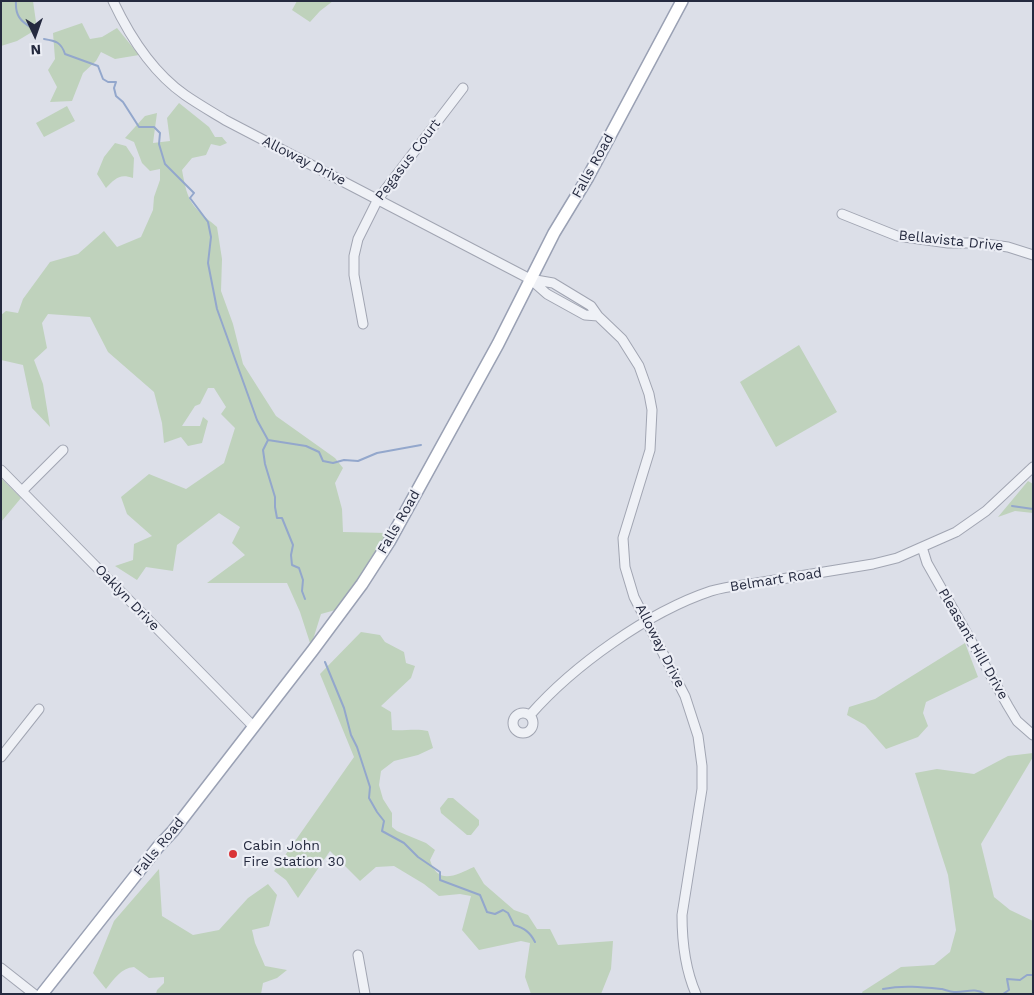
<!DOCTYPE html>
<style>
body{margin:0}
#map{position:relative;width:1034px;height:995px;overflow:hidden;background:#dcdfe8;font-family:"Work Sans",sans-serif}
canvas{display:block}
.frame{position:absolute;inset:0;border:2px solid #252a3f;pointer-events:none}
.north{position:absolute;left:10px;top:10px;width:50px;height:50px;-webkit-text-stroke:4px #eceef5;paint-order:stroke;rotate:177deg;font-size:14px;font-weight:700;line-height:20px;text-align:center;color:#252a3f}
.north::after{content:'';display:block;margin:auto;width:18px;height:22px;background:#252a3f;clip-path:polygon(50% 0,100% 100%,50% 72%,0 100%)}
</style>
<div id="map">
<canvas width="1034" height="995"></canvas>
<div class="frame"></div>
<div class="north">N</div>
</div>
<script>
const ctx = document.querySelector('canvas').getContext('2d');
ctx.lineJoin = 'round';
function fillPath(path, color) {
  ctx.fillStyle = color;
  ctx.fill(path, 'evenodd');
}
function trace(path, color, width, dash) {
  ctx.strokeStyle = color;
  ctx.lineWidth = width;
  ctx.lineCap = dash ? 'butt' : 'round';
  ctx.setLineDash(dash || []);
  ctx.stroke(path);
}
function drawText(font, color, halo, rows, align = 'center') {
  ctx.font = font + ' "Work Sans",sans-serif';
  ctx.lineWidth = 4.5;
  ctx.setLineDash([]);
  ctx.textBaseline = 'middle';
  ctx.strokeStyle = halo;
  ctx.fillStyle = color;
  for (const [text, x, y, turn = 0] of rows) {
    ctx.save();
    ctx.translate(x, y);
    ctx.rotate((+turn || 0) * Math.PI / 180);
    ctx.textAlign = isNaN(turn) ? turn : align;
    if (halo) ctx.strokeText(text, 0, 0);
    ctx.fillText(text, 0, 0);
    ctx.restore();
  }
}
fillPath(new Path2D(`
 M1,1H33L37,29L17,41L1,46Z
 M297,1H333L320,11L310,22L292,10Z
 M82,23L90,39L102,37L117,28L139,55L115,59L101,52L96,61L83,73L72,101L50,102L57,87L48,70L55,59L53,33Z
 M179,103L209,127L215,137H222L227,143L220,146L211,144L206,155L192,158L182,170C188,204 191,205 217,227L222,259L221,291L233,324L243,364L276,416L335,458L343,468L335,483L342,509L343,532L387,533L339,609L321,614L311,646L300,612L287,583H207L245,555L232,543L240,527L219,513L177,545L173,571L146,567L137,580L115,566L133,560L134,544L152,536L127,514L121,497L149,474L186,489L224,463L235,428L221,414L226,407L214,388H208L200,404L195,406L182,426H200L203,417L208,421L202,443L188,446L181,437L164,443L162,423L154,392L108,352L90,317L48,314L42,323L47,348L34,360L43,384L50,427L32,408L23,365L1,360V315L6,311L18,313L23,299L50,262L78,254L104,231L117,247L141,237L153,210L154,197L160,180V169L150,171L142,163L134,142L125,138L145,116L157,113L153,143L170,141L167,118Z
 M67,106L75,121L44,137L36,123Z
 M115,143L126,146L134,158L133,178C119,173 115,179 106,188L97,174L104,157Z
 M799,345L837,412L776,447L740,382Z
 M1,478L21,498L1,522Z
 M1028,481L1033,484V513L1015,511L998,517Z
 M361,632L380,635L385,642L404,652L406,663L415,666L411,678L381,706L391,712L392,730C405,731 416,728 428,731L433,748L418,755L394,761L381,771L379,785L383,799L392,813V827L397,831L426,843L435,850L430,860C438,886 456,875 474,867L484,884L514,910L528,915L537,929H550L558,945L613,941L611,969L601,994H531L525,977L530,943L521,941L479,950L462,930L471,896L460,894L439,896L424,884L394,866L376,867L360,881L330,851L298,898L286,880L274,871L354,757L320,674Z
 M965,643L978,677L926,702L923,713L928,726L918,737L886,749L865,725L847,715L849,707L875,699Z
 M1033,753V757L981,844L994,897L1010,910L1033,921V994H863L862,992L901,967L934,965L950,952L956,930L948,875L915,773L937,769L974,774L1008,756Z
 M448,798H453L479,820V825L471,835H467L441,813L440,808Z
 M159,869L162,916L193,935L219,930L248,898L268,884L277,895L269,926L252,930L255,943L265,966L287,970L277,978L263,983L261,994H156L157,990L164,983V977L149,978L134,967C121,968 114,979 106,989L93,973L114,921Z`), '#bfd2bc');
trace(new Path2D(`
 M16,1C15,15 20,21 32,28
 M44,39C56,41 61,42 65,54L98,66L103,79L108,82H116L114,88L116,96L123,102L139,127H154L160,133L159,144L165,164L194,193L190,198L208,222L211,237L208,263L217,309L257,420L268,440L306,446L319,452L323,461L333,463L344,460L358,461L377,453L421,445
 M268,440L263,450L265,464L275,497V507L277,518H282L293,545L291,555L292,565L299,568L303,580L302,591L305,599
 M1012,506L1033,509
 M325,662L344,708L351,735L357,747L370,787L369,798L377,812L384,821L382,831L404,843L418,857L440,872V880L480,895L487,912L495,914L503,910L508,913L514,925C524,928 530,932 535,942
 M883,989C903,985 922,987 942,989C946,990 950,992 954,992C965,993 974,987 985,994
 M1003,994L1009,990L1007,979L1020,980L1027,975H1033`), '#93a7cc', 2);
const minor = new Path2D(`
 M113,1C130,37 152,72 185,95C198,104 212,112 225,120L530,279L547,294L585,315L598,316
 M842,214L897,236L948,243H979L1008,247L1033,255
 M530,279L553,283L591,306L598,316L622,339L639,366L649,394L652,410L650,450L623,538L625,567L634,597L685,696L698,736L702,766V789L682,915C682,942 685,969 696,994
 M363,324L354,275V256L358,239L378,199L463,88
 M1,470L253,726
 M22,491L63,450
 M922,547L927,563L1008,706L1017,721L1033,735
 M513 723a10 10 0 1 1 20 0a10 10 0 1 1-20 0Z
 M530,715C573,666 648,612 711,591C727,586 746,585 763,582C800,576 836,570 873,564L897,558L956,532L986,511L1033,467
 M1,757L39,709
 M358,955L365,994
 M1,968L34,994`);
const major = new Path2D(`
 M42,994L158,847L173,831L313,650L362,584L389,542L498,344L554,233L588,177L682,1`);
trace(minor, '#a1a5b2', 11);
trace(major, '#9aa1b4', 14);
trace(minor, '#eff1f6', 9);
trace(major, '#fff', 11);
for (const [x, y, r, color] of [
 [233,854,5,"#da3436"]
]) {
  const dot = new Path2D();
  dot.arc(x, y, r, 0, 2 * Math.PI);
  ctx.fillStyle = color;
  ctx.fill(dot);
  trace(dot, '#eceef5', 2);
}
drawText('14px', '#252a3f', '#eceef5', [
 ["Pegasus Court",408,160,-53],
 ["Alloway Drive",304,161,27],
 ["Falls Road",593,166,-61],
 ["Bellavista Drive",951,241,6],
 ["Falls Road",399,522,-60],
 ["Belmart Road",776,580,-9],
 ["Oaklyn Drive",127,598,46],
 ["Pleasant Hill Drive",973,644,60],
 ["Alloway Drive",660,646,63],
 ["Falls Road",159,847,-51]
]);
drawText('14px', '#252a3f', '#eceef5', [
 ["Cabin John",243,846],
 ["Fire Station 30",243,862]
], 'left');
</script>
